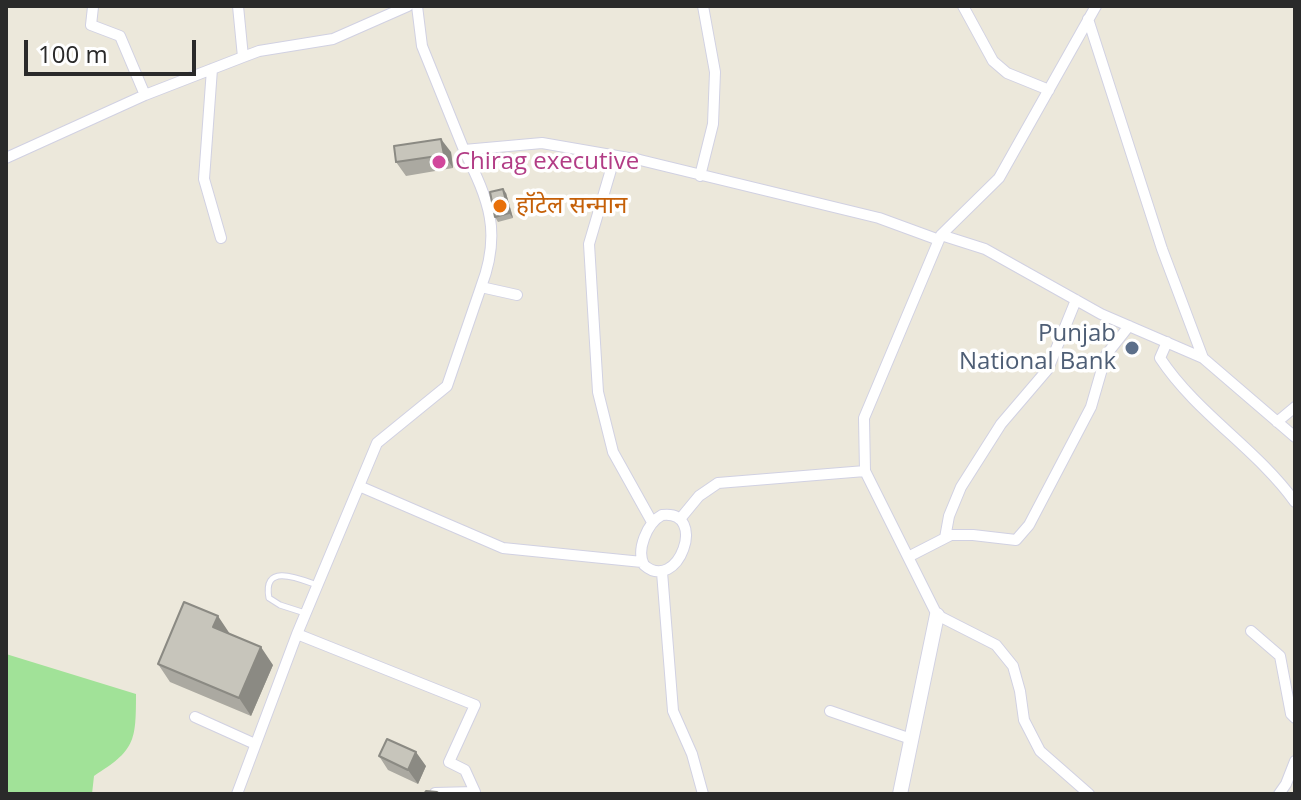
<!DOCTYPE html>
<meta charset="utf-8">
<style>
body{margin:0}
#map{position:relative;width:1301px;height:800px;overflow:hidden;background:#ece8db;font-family:"Open Sans",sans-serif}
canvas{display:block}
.frame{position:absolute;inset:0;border:8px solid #2a2a2a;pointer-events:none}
.scale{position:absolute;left:24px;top:40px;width:172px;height:36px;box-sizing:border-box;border:4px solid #2a2a2a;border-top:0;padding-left:10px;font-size:24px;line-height:28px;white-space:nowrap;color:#2a2a2a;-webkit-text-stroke:6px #fff;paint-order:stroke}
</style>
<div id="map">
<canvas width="1301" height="800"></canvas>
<div class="frame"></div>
<div class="scale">100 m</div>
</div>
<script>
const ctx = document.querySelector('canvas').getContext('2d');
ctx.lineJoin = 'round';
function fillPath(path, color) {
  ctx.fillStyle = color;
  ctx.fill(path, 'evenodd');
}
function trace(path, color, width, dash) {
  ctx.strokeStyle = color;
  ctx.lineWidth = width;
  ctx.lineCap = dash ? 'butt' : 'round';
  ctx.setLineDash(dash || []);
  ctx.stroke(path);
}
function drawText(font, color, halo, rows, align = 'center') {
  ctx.font = font + ' "Open Sans","Noto Sans Devanagari",sans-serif';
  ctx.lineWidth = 7;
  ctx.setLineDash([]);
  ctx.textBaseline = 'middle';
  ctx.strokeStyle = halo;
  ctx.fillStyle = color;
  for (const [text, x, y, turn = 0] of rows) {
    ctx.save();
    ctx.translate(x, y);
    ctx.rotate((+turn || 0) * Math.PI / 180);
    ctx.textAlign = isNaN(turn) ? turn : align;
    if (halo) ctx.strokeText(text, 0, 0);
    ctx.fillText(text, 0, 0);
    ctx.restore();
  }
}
fillPath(new Path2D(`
 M6,654L136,694C136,742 135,750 94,776L92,794H6Z`), '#a1e298');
const lane = new Path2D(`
 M305,613L280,605L269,598C262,562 300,579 317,585`);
const street = new Path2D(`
 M238,6L243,57
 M417,6L422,46L464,150L542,143L640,160L879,218L939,240
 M963,6L993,61L1007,73L1049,90
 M93,7L91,25L120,36L145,95
 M212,69L204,179L221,238
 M464,150C489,201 502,232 481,287
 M615,156L589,244L598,392L613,452L652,522
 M6,158L145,95L243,57L259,51L333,39L408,6
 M700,176L713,124L715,72L703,6
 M941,235L985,249L1101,314L1203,358L1162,249L1088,19
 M1167,342L1160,358C1197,414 1256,448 1295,502
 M1203,358L1295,437
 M1277,422L1295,407
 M359,486L503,548L642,562
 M662,515C709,509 678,595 644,565C636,550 647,523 662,515Z
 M680,519L699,496L718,483L865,471
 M945,538L949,516L961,487L1001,424L1048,369L1076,300
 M908,557L951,535H973L1016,540L1029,525L1091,407L1106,355L1129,326
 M662,572L673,711L692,754L703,794
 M1251,631L1280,656L1291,714L1295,718
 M297,634L475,705L449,762L465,770L475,792L435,793
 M830,711L911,739
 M195,717L255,744
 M237,794L297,634L377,443L447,386L481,287L517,295
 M1089,794L1040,751L1024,720L1020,691L1013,666L996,645L937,615L865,471L864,418L941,235L999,178L1096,6
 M1279,794L1286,784L1295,761`);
const secondary = new Path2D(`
 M900,794L937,615`);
trace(lane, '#d1d1e2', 7);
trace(street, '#d1d1e2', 12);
trace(secondary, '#d1d1e2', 16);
trace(lane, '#fff', 5);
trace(street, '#fff', 10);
trace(secondary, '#fff', 14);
fillPath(new Path2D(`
 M451,152L453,168L406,176L396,162Z
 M506,193L513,218L498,222L495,217Z
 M158,664L273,665L251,716L170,682Z
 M379,756L426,766L418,784L388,770Z`), '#aba9a1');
fillPath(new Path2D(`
 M441,139L451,152L453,168L444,155Z
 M503,189L506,193L513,218L509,213Z
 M218,616L230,634L213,627Z
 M261,647L273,665L251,716L239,698Z
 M416,752L426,766L418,784L408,770Z`), '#8b8a83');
const building = new Path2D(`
 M441,139L444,155L396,162L394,146Z
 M503,189L509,213L495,217L490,192Z
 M184,602L218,616L213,627L261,647L239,698L158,664Z
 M387,739L416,752L408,770L379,756Z
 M426,791L437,792L440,794H424Z`);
fillPath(building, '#c7c5bb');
trace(building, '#8b8a83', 2);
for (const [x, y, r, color] of [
 [439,162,8,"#d1479c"],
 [500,206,8,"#e8710a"],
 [1132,348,8,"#5c6f8a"]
]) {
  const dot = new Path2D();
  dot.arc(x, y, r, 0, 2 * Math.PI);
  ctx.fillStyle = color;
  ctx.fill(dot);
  trace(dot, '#fff', 3);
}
drawText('24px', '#b23c85', '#fff', [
 ["Chirag executive",455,162]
], 'left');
drawText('24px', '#c56008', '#fff', [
 ["हॉटेल सन्मान",516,206]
], 'left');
drawText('24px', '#4e5e75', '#fff', [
 ["Punjab",1116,334],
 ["National Bank",1116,362]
], 'right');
</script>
